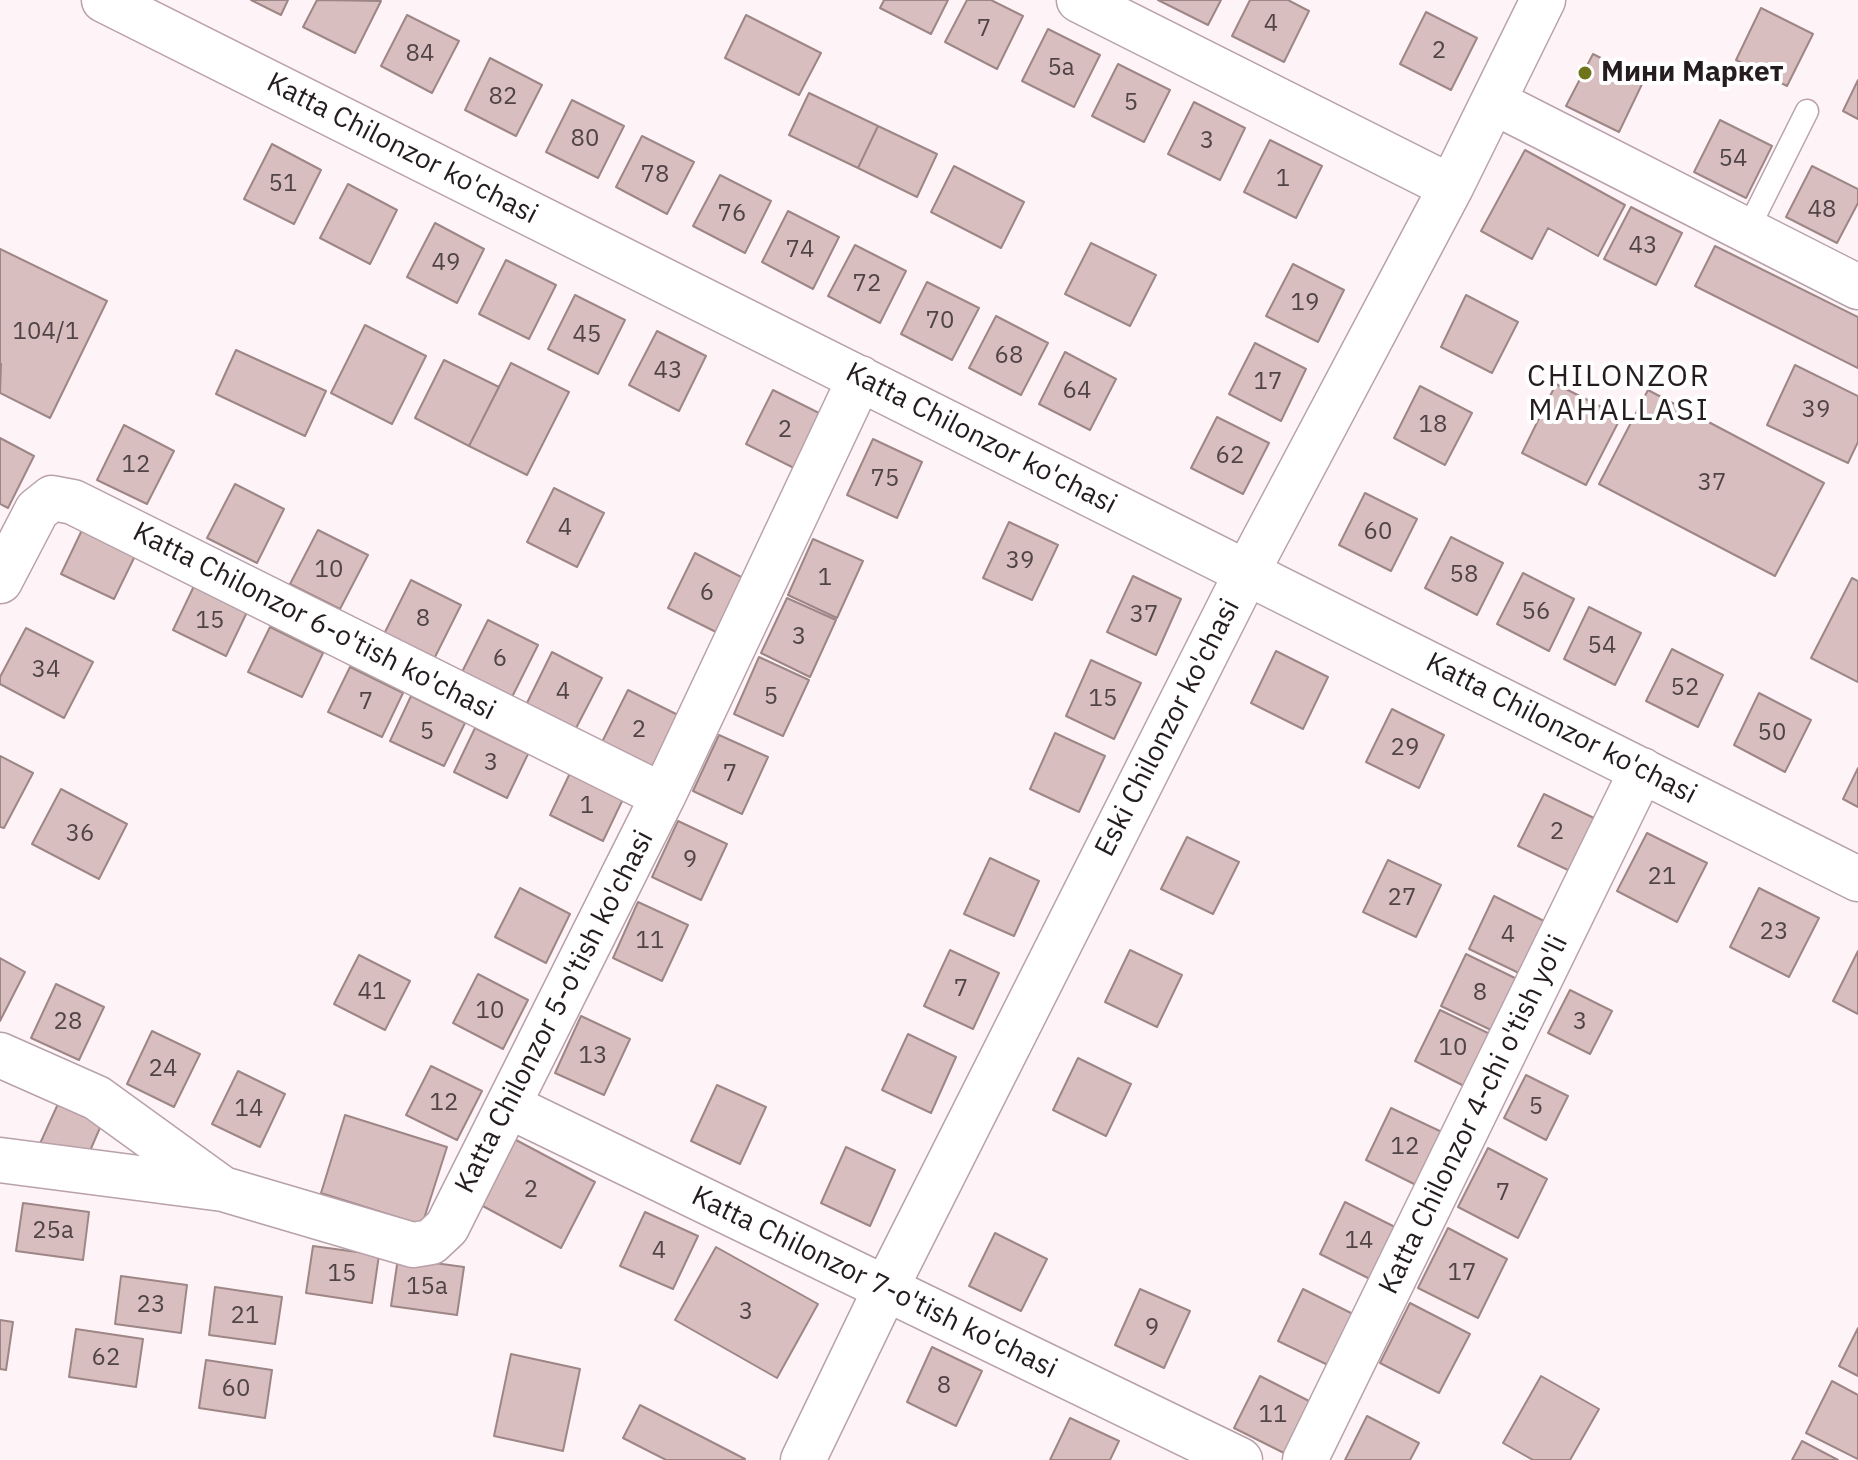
<!DOCTYPE html>
<meta charset="utf-8">
<style>
body{margin:0}
canvas{display:block;background:#fef4f7}
</style>
<canvas width="1858" height="1460"></canvas>
<script>
const ctx = document.querySelector('canvas').getContext('2d');
ctx.lineJoin = 'round';
function fillPath(path, color) {
  ctx.fillStyle = color;
  ctx.fill(path, 'evenodd');
}
function trace(path, color, width, dash) {
  ctx.strokeStyle = color;
  ctx.lineWidth = width;
  ctx.lineCap = dash ? 'butt' : 'round';
  ctx.setLineDash(dash || []);
  ctx.stroke(path);
}
function drawText(font, color, halo, rows, align = 'center') {
  ctx.font = font + ' "IBM Plex Sans",sans-serif';
  ctx.lineWidth = 8;
  ctx.setLineDash([]);
  ctx.textBaseline = 'middle';
  ctx.strokeStyle = halo;
  ctx.fillStyle = color;
  for (const [text, x, y, turn = 0] of rows) {
    ctx.save();
    ctx.translate(x, y);
    ctx.rotate((+turn || 0) * Math.PI / 180);
    ctx.textAlign = isNaN(turn) ? turn : align;
    if (halo) ctx.strokeText(text, 0, 0);
    ctx.fillText(text, 0, 0);
    ctx.restore();
  }
}
const building = new Path2D(`
 M251,0H288L281,15Z
 M317,0L381,1L355,53L303,27Z
 M884,0H948L931,34L880,8Z
 M967,0H991L1023,16L997,69L945,42Z
 M1158,0H1221L1208,25Z
 M1250,0H1288L1309,11L1284,62L1232,36Z
 M1761,8L1813,34L1787,86L1736,60Z
 M1426,12L1477,38L1451,90L1400,64Z
 M407,15L459,41L432,93L381,66Z
 M746,15L821,53L799,95L725,58Z
 M1048,29L1100,55L1074,107L1022,81Z
 M1593,54L1644,80L1619,132L1566,106Z
 M490,58L542,85L516,136L465,110Z
 M1118,64L1170,90L1144,142L1092,116Z
 M1858,80V119L1843,111Z
 M809,93L878,126L858,168L789,135Z
 M572,100L624,126L598,178L546,152Z
 M1194,102L1245,128L1220,180L1168,154Z
 M1720,120L1772,146L1746,198L1694,172Z
 M878,126L937,154L917,197L858,168Z
 M642,136L694,162L667,214L616,187Z
 M1270,140L1322,166L1296,218L1244,192Z
 M272,144L321,170L294,224L244,199Z
 M1525,150L1625,205L1598,256L1548,228L1532,259L1481,231Z
 M954,166L1024,202L1001,248L931,212Z
 M1812,166L1858,189V203L1837,243L1786,217Z
 M720,175L771,201L745,253L693,226Z
 M348,184L397,210L370,264L320,238Z
 M1631,207L1682,233L1656,285L1604,259Z
 M788,211L839,237L813,289L762,262Z
 M435,223L484,249L457,303L407,277Z
 M1091,243L1156,275L1130,326L1065,294Z
 M855,245L906,271L880,323L828,296Z
 M1715,246L1858,317V368L1695,286Z
 M0,249L107,301L50,418L0,393L1,364L0,363Z
 M506,260L556,285L529,339L479,314Z
 M1293,264L1344,290L1318,342L1266,316Z
 M927,282L979,308L952,360L901,334Z
 M575,295L625,320L598,374L548,349Z
 M1466,295L1518,322L1492,373L1441,347Z
 M996,316L1048,343L1021,395L969,368Z
 M365,325L426,356L392,424L331,393Z
 M657,331L706,356L679,411L629,385Z
 M1255,343L1306,369L1281,421L1229,394Z
 M236,350L326,391L305,436L216,394Z
 M1065,352L1116,379L1090,430L1039,404Z
 M444,360L499,387L469,446L415,418Z
 M511,363L569,392L527,475L469,446Z
 M1795,365L1858,396V442L1848,463L1767,425Z
 M1556,384L1621,417L1586,485L1522,453Z
 M1420,386L1472,413L1445,465L1394,438Z
 M773,390L823,415L796,469L746,444Z
 M1648,390L1824,483L1775,576L1599,484Z
 M1217,417L1269,443L1243,494L1191,468Z
 M124,425L174,451L147,504L97,480Z
 M0,438L34,456L8,508L0,504Z
 M873,439L922,462L897,518L847,495Z
 M235,484L284,509L257,563L207,538Z
 M554,488L604,513L577,567L527,542Z
 M1365,493L1417,519L1391,571L1339,545Z
 M1009,522L1058,545L1032,600L983,578Z
 M82,530L135,556L114,599L61,574Z
 M318,530L368,555L340,609L290,584Z
 M1451,537L1503,563L1477,615L1425,588Z
 M813,539L863,561L837,618L788,595Z
 M695,553L745,579L718,633L668,608Z
 M1523,573L1574,599L1549,651L1497,624Z
 M1133,576L1181,599L1156,655L1107,632Z
 M1852,578L1858,581V682L1811,658Z
 M411,580L461,605L434,659L384,634Z
 M194,586L247,612L226,656L173,630Z
 M787,598L836,620L810,677L761,653Z
 M1589,607L1641,633L1615,685L1564,659Z
 M488,620L538,645L511,699L461,674Z
 M270,627L323,653L302,697L248,672Z
 M26,628L93,662L64,718L0,684V677Z
 M1672,649L1723,675L1698,727L1646,701Z
 M1276,651L1328,677L1303,729L1251,703Z
 M552,652L602,678L574,732L525,707Z
 M759,657L809,680L783,736L734,714Z
 M1091,660L1141,683L1114,739L1066,716Z
 M350,667L403,693L382,737L328,712Z
 M628,690L678,715L651,769L601,744Z
 M1759,693L1811,720L1785,772L1734,745Z
 M411,696L465,723L444,766L390,741Z
 M1392,709L1444,735L1419,788L1366,762Z
 M475,728L528,754L507,798L454,772Z
 M1055,733L1105,756L1079,812L1030,789Z
 M719,735L768,757L742,814L693,791Z
 M0,756L33,773L4,828L0,827Z
 M1858,768V807L1843,799Z
 M571,771L624,797L603,841L550,815Z
 M61,789L127,824L99,879L32,844Z
 M1544,794L1596,819L1570,871L1518,846Z
 M678,821L727,844L701,900L652,877Z
 M1647,833L1707,863L1677,922L1617,891Z
 M1187,837L1239,862L1213,914L1161,889Z
 M990,858L1039,881L1014,936L964,914Z
 M1388,860L1441,885L1416,937L1363,912Z
 M520,888L570,914L546,963L495,937Z
 M1759,888L1819,918L1789,977L1730,947Z
 M1494,896L1546,922L1521,974L1469,949Z
 M638,902L688,925L662,981L613,958Z
 M950,950L999,973L973,1029L924,1006Z
 M1130,950L1182,975L1157,1027L1105,1002Z
 M1858,951V1014L1833,1001Z
 M1466,954L1519,980L1493,1031L1441,1006Z
 M359,955L410,981L385,1030L334,1004Z
 M0,958L25,972L0,1021Z
 M478,974L528,1000L503,1049L453,1023Z
 M56,984L104,1007L79,1060L31,1038Z
 M1570,990L1612,1011L1590,1054L1548,1033Z
 M1440,1010L1492,1035L1466,1087L1415,1061Z
 M581,1016L630,1039L604,1095L555,1073Z
 M152,1031L200,1054L174,1107L127,1084Z
 M908,1034L956,1057L931,1113L882,1090Z
 M1078,1058L1131,1084L1106,1136L1053,1110Z
 M431,1066L482,1091L457,1140L406,1115Z
 M238,1071L285,1094L260,1147L212,1124Z
 M1526,1075L1568,1096L1546,1140L1504,1118Z
 M717,1085L766,1107L740,1164L691,1141Z
 M62,1095L106,1114L86,1160L38,1148Z
 M1391,1108L1444,1133L1418,1186L1366,1160Z
 M345,1115L447,1147L422,1225L321,1193Z
 M501,1132L595,1182L561,1248L466,1197Z
 M846,1147L895,1170L870,1226L821,1203Z
 M1488,1148L1547,1179L1518,1238L1458,1207Z
 M1345,1202L1397,1228L1372,1280L1320,1254Z
 M23,1203L89,1212L83,1260L16,1251Z
 M645,1212L698,1236L673,1289L620,1266Z
 M1448,1228L1507,1259L1478,1318L1418,1288Z
 M995,1233L1047,1259L1021,1311L969,1286Z
 M313,1246L379,1255L372,1303L306,1293Z
 M716,1247L818,1304L777,1378L675,1320Z
 M398,1258L464,1267L457,1315L391,1306Z
 M121,1276L187,1285L181,1333L115,1324Z
 M215,1287L282,1297L275,1344L209,1335Z
 M1140,1289L1190,1311L1164,1368L1115,1345Z
 M1303,1289L1355,1315L1330,1366L1278,1341Z
 M1410,1303L1470,1334L1439,1393L1380,1363Z
 M0,1320L13,1322L6,1370L0,1369Z
 M1858,1328V1376L1839,1366Z
 M76,1329L143,1339L136,1387L69,1377Z
 M932,1347L982,1371L956,1426L907,1402Z
 M511,1354L580,1369L563,1451L494,1436Z
 M206,1360L272,1370L265,1418L199,1408Z
 M1260,1376L1311,1402L1286,1454L1234,1428Z
 M1541,1376L1599,1409L1570,1460H1533L1503,1443Z
 M1832,1381L1858,1395V1459L1806,1433Z
 M640,1405L745,1459L744,1460H666L623,1438Z
 M1367,1416L1419,1443L1410,1460H1345Z
 M1070,1418L1119,1441L1110,1460H1050Z
 M1802,1441L1838,1460H1792Z`);
fillPath(building, '#d8bebf');
trace(building, '#9e8686', 2);
const lane = new Path2D(`
 M1747,231L1807,111`);
const street = new Path2D(`
 M104,0L1858,879
 M1079,0L1451,187
 M1494,102L1858,287
 M0,581L37,510L52,498L73,502L663,796
 M0,1055L97,1098L220,1187
 M509,1106L1240,1460
 M0,1160L223,1189L413,1245L431,1242L447,1227L663,796L860,378
 M803,1460L886,1288L1247,572L1451,187L1543,0
 M1305,1460L1642,770`);
trace(lane, '#b8a1aa', 25);
trace(street, '#b8a1aa', 47);
trace(lane, '#fff', 22);
trace(street, '#fff', 44);
for (const [x, y, r, color] of [
 [1585,73,8,"#6f741b"]
]) {
  const dot = new Path2D();
  dot.arc(x, y, r, 0, 2 * Math.PI);
  ctx.fillStyle = color;
  ctx.fill(dot);
  trace(dot, '#fff', 3);
}
drawText('24px', '#514447', null, [
 ["4",1271,24],
 ["7",984,29],
 ["2",1439,51],
 ["84",420,54],
 ["5a",1061,68],
 ["82",503,97],
 ["5",1131,103],
 ["80",585,139],
 ["3",1207,141],
 ["54",1733,159],
 ["78",655,175],
 ["1",1283,179],
 ["51",283,184],
 ["48",1822,210],
 ["76",732,214],
 ["43",1643,246],
 ["74",800,250],
 ["49",446,263],
 ["72",867,284],
 ["19",1305,303],
 ["70",940,321],
 ["104/1",46,332],
 ["45",587,335],
 ["68",1009,356],
 ["43",668,371],
 ["17",1268,382],
 ["64",1077,391],
 ["39",1816,410],
 ["18",1433,425],
 ["2",785,430],
 ["62",1230,456],
 ["12",136,465],
 ["75",885,479],
 ["37",1712,483],
 ["4",565,528],
 ["60",1378,532],
 ["39",1020,561],
 ["10",329,570],
 ["58",1464,575],
 ["1",825,578],
 ["6",707,593],
 ["56",1536,612],
 ["37",1144,615],
 ["8",423,619],
 ["15",210,621],
 ["3",799,637],
 ["54",1602,646],
 ["6",500,659],
 ["34",46,670],
 ["52",1685,688],
 ["4",563,692],
 ["5",771,697],
 ["15",1103,699],
 ["7",366,702],
 ["2",639,730],
 ["5",427,732],
 ["50",1772,733],
 ["29",1405,748],
 ["3",491,763],
 ["7",730,774],
 ["1",587,806],
 ["2",1557,832],
 ["36",80,834],
 ["9",690,860],
 ["21",1662,877],
 ["27",1402,898],
 ["23",1774,932],
 ["4",1508,935],
 ["11",650,941],
 ["7",961,989],
 ["41",372,992],
 ["8",1480,993],
 ["10",490,1011],
 ["28",68,1022],
 ["3",1580,1022],
 ["10",1453,1048],
 ["13",593,1056],
 ["24",163,1069],
 ["12",444,1103],
 ["5",1536,1107],
 ["14",249,1109],
 ["12",1405,1147],
 ["2",531,1190],
 ["7",1503,1193],
 ["25а",53,1231],
 ["14",1359,1241],
 ["4",659,1251],
 ["17",1462,1273],
 ["15",342,1274],
 ["15а",427,1287],
 ["23",151,1305],
 ["3",746,1312],
 ["21",245,1316],
 ["9",1152,1328],
 ["62",106,1358],
 ["8",944,1386],
 ["60",236,1389],
 ["11",1273,1415]
]);
drawText('bold 28px', '#241c1f', '#fff', [
 ["Мини Маркет",1601,73]
], 'left');
drawText('28px', '#241c1f', '#fff', [
 ["Katta Chilonzor ko'chasi",402,149,27],
 ["Katta Chilonzor ko'chasi",981,439,27],
 ["Katta Chilonzor 6-o'tish ko'chasi",314,622,27],
 ["Eski Chilonzor ko'chasi",1168,728,-63],
 ["Katta Chilonzor ko'chasi",1561,729,27],
 ["Katta Chilonzor 5-o'tish ko'chasi",555,1012,-63],
 ["Katta Chilonzor 4-chi o'tish yo'li",1474,1115,-64],
 ["Katta Chilonzor 7-o'tish ko'chasi",874,1283,26]
]);
ctx.letterSpacing = '2px';
drawText('30px', '#241c1f', '#fff', [
 ["CHILONZOR",1619,377],
 ["MAHALLASI",1619,411]
]);
ctx.letterSpacing = '0px';
</script>
